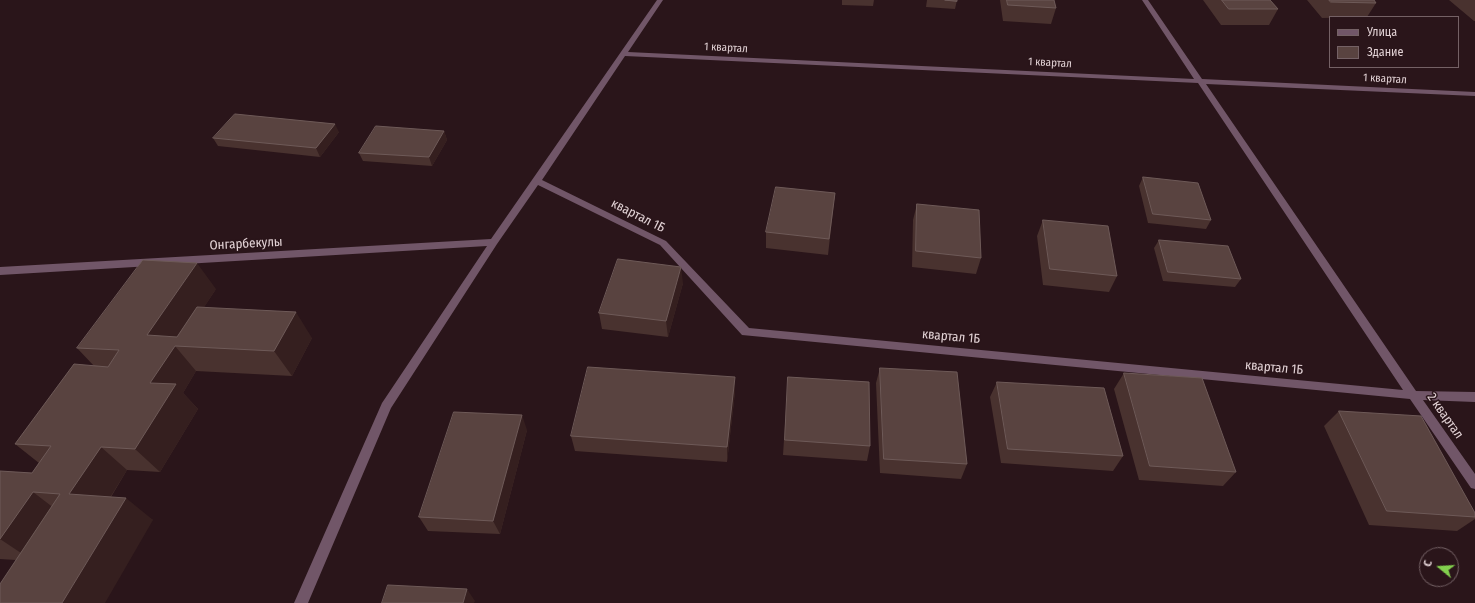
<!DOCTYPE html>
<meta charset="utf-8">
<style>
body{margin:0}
#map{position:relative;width:1475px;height:603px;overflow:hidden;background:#2a151a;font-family:"Fira Sans Condensed",sans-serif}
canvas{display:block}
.legend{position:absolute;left:1329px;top:16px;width:130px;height:52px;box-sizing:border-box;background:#2a151a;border:1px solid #746165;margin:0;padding:5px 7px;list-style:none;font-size:12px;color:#e2d2d5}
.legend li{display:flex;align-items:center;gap:8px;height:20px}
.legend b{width:20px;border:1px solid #746165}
.north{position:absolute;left:1419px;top:547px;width:40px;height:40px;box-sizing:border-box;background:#2a151a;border:1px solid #746165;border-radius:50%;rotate:288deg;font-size:11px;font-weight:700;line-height:16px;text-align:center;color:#e2d2d5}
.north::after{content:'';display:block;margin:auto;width:14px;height:18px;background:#83d04e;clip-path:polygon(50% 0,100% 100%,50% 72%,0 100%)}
</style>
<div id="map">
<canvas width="1475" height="603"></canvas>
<ul class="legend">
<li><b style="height:5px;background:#715668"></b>Улица</li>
<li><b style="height:11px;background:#594340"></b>Здание</li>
</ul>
<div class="north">С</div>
</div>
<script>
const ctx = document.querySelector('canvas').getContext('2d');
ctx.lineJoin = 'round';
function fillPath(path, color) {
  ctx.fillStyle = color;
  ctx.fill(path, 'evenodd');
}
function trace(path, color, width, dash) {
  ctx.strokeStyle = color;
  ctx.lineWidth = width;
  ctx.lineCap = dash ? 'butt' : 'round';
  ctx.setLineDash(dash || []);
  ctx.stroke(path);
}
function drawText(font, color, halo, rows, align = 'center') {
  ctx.font = font + ' "Fira Sans Condensed",sans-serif';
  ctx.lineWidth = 3;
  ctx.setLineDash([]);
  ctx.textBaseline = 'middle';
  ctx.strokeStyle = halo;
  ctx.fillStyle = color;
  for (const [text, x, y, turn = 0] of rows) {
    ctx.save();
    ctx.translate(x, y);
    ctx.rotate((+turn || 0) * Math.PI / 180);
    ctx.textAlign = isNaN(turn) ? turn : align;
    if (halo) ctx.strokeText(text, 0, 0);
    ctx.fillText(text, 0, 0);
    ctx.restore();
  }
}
fillPath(new Path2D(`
 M657,0H663L628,52L1194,79L1142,0H1148L1202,79L1475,92V96L1206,84L1416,391L1475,392V402L1423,400L1475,474V489L1471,488L1410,399L742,335L660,245L538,185L497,244L391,408L308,603H294L382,403L487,246L0,275V267L491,239ZM625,56L1198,83L1403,390L749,328L666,241L542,180Z`), '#715668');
fillPath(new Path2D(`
 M842,0H874L873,6L842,5Z
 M927,0H957L955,9L926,7Z
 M1000,0H1054L1056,8L1051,24L1003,21Z
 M1203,0H1270L1278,9L1269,25H1221Z
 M1307,0H1374L1376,3L1367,17L1322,18Z
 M1449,0H1475V21H1474Z
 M444,131L447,140L432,166L363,161L359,153Z
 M339,132L320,157L218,146L213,138Z
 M1143,177L1211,220L1206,229L1148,223L1139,186Z
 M835,193L828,255L766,248V232Z
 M917,204L981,258L976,274L912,267L913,220Z
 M1043,220L1117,276L1109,292L1043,285L1037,236Z
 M1159,240L1241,279L1235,287L1163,281L1154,248Z
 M683,283L668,337L602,329L599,313Z
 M216,289L204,307L312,338L292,376L196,371L183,393L198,409L160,472L127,470L111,497L153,520L16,560L0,559V471L32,473L39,463L15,444L94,366L77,348Z
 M880,368L967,464L961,479L880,473L876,383Z
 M1124,373L1236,472L1223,486L1139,480L1114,389Z
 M788,377L870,446L867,461L783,455Z
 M997,382L1123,456L1113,471L1001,463L990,397Z
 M735,392L727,462L575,451L571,436Z
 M1339,411L1475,513V519L1457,531L1369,525L1324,426Z
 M527,430L500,534L428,531L419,517Z`), '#49322f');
fillPath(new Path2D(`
 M335,124L339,132L320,157L316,148Z
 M444,131L447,140L432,166L429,157Z
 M197,263L216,289L179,346H175L196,371L183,393L198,409L160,472L135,449L150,383L147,335Z
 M681,267L683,283L668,337L666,321Z
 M296,312L312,338L292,376L274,351Z
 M735,377V392L727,462V447Z
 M522,415L527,430L500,534L493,521Z
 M101,447L127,470L98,517L69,494Z
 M33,492L63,515L33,561L0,539Z
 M126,498L153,520L105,603H62Z
 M467,589L475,601L474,603H463Z`), '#351f1f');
const building = new Path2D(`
 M945,0H957V1Z
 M1007,0H1054L1056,8L1008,5Z
 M1222,0H1270L1278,9H1229Z
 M1329,0H1374L1376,3L1331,2Z
 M235,114L335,124L316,148L213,138Z
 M376,126L444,131L429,157L359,153Z
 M1143,177L1198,183L1211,220L1153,214Z
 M776,187L835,193L829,239L766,232Z
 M917,204L979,210L981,258L916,251Z
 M1043,220L1108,226L1117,276L1050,269Z
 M1159,240L1228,246L1241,279L1168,272Z
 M618,259L681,267L666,321L599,313Z
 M143,260L197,263L147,335L177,337L197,307L296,312L274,351L175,346L150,383L176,384L135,449L101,447L69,494L126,498L62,603H0V584L60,494L33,492L0,539V471L32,473L51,446L15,444L74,364L108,367L119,350L77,348Z
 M588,367L735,377L727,447L571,436Z
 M880,368L957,372L967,464L884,459Z
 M1124,373L1202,378L1236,472L1150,466Z
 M788,377L869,382L870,446L785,440Z
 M997,382L1104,388L1123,456L1008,449Z
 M1339,411L1421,416L1475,513V517L1387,511Z
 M454,412L522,415L493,521L419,517Z
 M388,585L467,589L463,603H382Z`);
fillPath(building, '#594340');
trace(building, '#6e5a58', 1);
drawText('11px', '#e2d2d5', '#2a151a', [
 ["1 квартал",726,48,3],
 ["1 квартал",1050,63,3],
 ["1 квартал",1385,79,3]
]);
drawText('13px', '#e2d2d5', '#2a151a', [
 ["квартал 1Б",638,216,27],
 ["Онгарбекулы",246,244,-3],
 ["квартал 1Б",951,337,5],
 ["квартал 1Б",1274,368,5],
 ["2 квартал",1445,416,55]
]);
</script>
